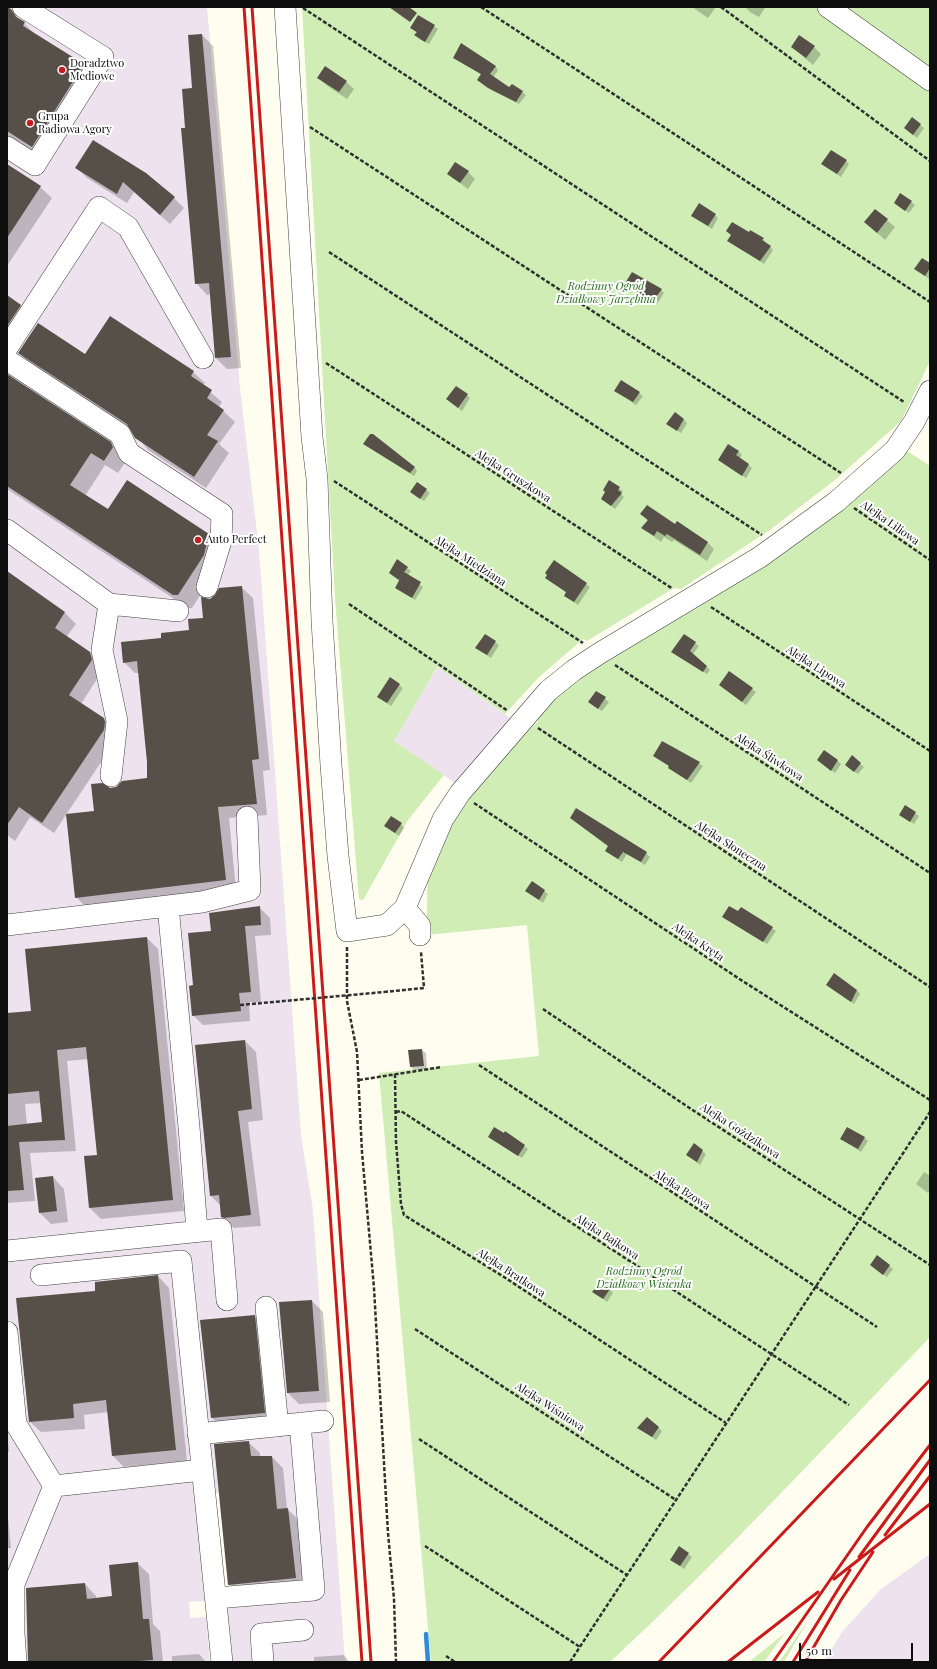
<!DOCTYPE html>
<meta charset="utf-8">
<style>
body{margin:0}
#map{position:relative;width:937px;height:1669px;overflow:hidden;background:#fffdef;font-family:"Playfair Display",serif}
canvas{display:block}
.frame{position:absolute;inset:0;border:8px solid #0e0e0e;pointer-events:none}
.scale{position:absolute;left:799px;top:1643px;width:114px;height:18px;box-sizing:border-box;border:2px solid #0e0e0e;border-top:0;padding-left:5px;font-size:12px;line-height:14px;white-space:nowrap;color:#0e0e0e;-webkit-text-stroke:3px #fff;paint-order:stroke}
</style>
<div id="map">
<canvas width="937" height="1669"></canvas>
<div class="frame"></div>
<div class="scale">50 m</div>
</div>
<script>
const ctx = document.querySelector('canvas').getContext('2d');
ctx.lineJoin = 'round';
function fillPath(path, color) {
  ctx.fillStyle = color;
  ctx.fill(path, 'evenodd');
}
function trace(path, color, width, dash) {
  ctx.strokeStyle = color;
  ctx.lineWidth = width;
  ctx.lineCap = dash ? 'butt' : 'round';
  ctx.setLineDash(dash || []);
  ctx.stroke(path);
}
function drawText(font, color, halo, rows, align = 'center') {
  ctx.font = font + ' "Playfair Display",serif';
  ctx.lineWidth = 4;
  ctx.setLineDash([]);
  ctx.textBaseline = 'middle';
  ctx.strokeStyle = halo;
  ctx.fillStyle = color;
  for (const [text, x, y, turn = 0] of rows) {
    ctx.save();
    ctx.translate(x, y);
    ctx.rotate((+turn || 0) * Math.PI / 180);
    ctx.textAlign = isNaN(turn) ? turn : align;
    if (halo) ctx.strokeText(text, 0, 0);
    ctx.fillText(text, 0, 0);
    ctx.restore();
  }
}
fillPath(new Path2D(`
 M7,7H207L240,388L259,550L301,1135L313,1210L345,1662H232L227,1608L243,1607L242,1584L228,1585L219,1493L195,1495L205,1601L189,1602L190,1618L206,1617L210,1662H7Z
 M437,667L513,720L458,785L394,741Z
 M930,1554V1662H824L842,1632L881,1589Z`), '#ede2ed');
fillPath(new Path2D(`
 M302,7H815L930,89V361L901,421L835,480L771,529L681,589L674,588L587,641L583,639L538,678L505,714L437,667L394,741L444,775L408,820L363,900L359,899L335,598Z
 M842,7H930V71Z
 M904,449L930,466V1337C825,1447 722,1558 610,1662H431L379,1073L539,1056L527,925L426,935L428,871L432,872C445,816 489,772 524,729H529L538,722V716L560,691Z
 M809,1619L784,1662H779Z
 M785,1633L764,1662H749Z`), '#cfedb5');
fillPath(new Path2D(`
 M7,7L37,36L84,65L96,77L45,158L7,135Z
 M692,7H716L708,18Z
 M747,7H765V8L759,17L750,12L746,8Z
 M418,16L438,29L429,44L419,39L416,35L417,33L411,28Z
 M202,35L213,46L241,368L227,369L216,358L211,294L207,295L196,283L186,128Z
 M792,47H814L821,54L813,65Z
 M454,58L495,66L498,70L493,78L510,89L522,92L526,95L519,104L493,91L482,83V75Z
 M319,78L346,82L354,89L347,99L326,85Z
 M912,119L924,128L917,138L905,128Z
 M93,142L174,198L184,208L170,224L134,192L127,203L87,178L77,168Z
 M846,161L849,164L841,177L826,167Z
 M7,165L40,187L52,198L7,266Z
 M468,172L475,179L468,189L448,174Z
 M911,202L915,205L909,213L898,206Z
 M875,210L895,227L885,240L865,222Z
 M715,215L718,218L712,229L692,216Z
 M749,233L763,239L773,250L764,264L728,241Z
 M930,264L929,279L915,269Z
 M625,285L661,290L664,293L657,304Z
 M7,296L20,305L32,316L7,338Z
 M19,353L86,355L193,372L205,383L203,386L222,402L219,407L235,422L219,444L229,453L206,488L148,450L132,430L31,364Z
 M7,376L110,443L124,457L126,461L118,473L105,465L85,496L108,511L209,535L222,549L217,569L192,608H188L7,489Z
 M621,382L643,396L636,405L615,391Z
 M467,395L470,398L462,411L447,399Z
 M683,419L687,423L681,433L668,424Z
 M364,444L414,467L417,471L414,476Z
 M738,451L742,455L740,458L752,468L746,478L723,463Z
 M609,482L623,491L621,494L624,497L615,509L602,499L606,493Z
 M418,483L430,493L424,501L415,495Z
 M642,514L675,526L677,523L708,543L714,549L707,561L674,540L672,542L664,537L661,542L643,528L648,521Z
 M407,568L411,571L407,576L423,587L415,600L396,588L400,581L393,576Z
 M7,573L65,613L76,624L67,636L90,652L101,664L102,671L81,704L104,719L115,730V741L54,833L30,817L15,841L7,835Z
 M546,578L586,584L590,587L578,605L565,596L567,593Z
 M241,587L253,598L270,770L263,771L267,815L229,818L236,890L87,908L76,897L95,812L110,789L148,779V762L139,673H135L124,662L163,639L190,631Z
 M485,635L499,645L491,658L480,651Z
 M695,643L699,646L693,654L710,670L707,674L676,655Z
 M390,679L403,688L391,706L382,700Z
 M724,688L752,689L756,692L746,705Z
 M596,692L609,702L602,711L593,705Z
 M662,742L703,766L691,783L669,768Z
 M838,761L841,764L835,773L822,763Z
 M860,764L864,767L858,774L849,768Z
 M906,807L919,816L914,824L901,815Z
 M401,824L404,828L399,836L385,826Z
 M603,825L646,853L650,857L645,865L627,854L622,862L610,854L606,851L609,846Z
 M532,882L548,894L543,903L526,891Z
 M259,907L270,918L271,935L255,936L261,1002H249L250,1021L203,1025L193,1015L194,986L212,932Z
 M741,908L776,931L767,944L723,917L739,913Z
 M147,938L158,949L184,1211L101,1219L90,1208L85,1157L98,1155L89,1059L67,1061L76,1151L30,1153L35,1201L7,1203V1014L32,1012ZM41,1103L43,1123L27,1125L25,1104Z
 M831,988L857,990L860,994L854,1004Z
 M245,1041L256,1052L263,1120L248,1122L261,1226L234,1228L222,1217L221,1206L211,1196Z
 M422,1050L426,1053L427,1069L414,1070L411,1067Z
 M505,1133L528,1149L522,1158L489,1137L504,1134Z
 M864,1137L868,1141L861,1152L841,1139Z
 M694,1145L706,1154L700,1165L687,1155Z
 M924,1172L930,1176V1190L928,1193L916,1184Z
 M53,1177L64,1189L68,1222L51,1224L40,1213L37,1179Z
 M877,1256L893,1269L887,1277L874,1268Z
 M158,1276L169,1288L187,1461L124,1467L113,1456L108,1412L84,1415L85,1429L41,1432L29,1421L96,1292Z
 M610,1289L613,1293L607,1302L594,1292Z
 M312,1301L323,1312L330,1402L299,1404L288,1393Z
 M254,1316L266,1327L275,1424L223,1429L212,1418Z
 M647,1418L662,1431L656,1440L639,1428Z
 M7,1435L9,1451L7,1452Z
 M248,1442L260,1453V1457H272L283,1468L287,1509L299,1520L307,1589L240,1595L229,1584Z
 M7,1507L11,1548H7Z
 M679,1548L692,1557L684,1569L671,1560Z
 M137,1563L149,1574L153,1624L160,1631L163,1662H29L85,1584L96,1596V1599L113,1597Z
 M199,1654L206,1662H172V1656Z
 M344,1655L349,1662H314V1657Z`), '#0003');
trace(new Path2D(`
 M426,1634L428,1662`), '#308cd8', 4.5);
fillPath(new Path2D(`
 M7,7L11,9L16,17L25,22L23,26L84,64L32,147L7,131Z
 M389,7H409L417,13L410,22Z
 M418,15L435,25L425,42L414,35L417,32L410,28Z
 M202,34L231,357L215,358L209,283L195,284L181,128H185L182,89L192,88L188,35Z
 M799,35L815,46L806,58L791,47Z
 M461,43L496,66L490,74L509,87L512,84L523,91L516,102L488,88L477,80L481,74L453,58Z
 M325,66L347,81L339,92L317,78Z
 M912,117L921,124L913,135L904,128Z
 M93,140L146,173L175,197L160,215L123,182L117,194L75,168Z
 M831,150L847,160L837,174L821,164Z
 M455,162L469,171L460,183L447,174Z
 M7,164L41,186L7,238Z
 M900,193L912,201L905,211L894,203Z
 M699,203L716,214L708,226L691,216Z
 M875,209L888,219L877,233L864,222Z
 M732,222L749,232L750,230L764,238L762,240L771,246L760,261L727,241L731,235L726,231Z
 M922,258L930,263V268L925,276L914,269Z
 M632,272L662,289L653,301L624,285Z
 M7,295L21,305L7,326Z
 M110,316L194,371L191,376L212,390L207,398L224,410L207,435L218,441L194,477L135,438L127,424L18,353L38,323L85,354Z
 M7,374L111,442L113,447L104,461L91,453L70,485L108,509L127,480L209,534L204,555L178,595H173L7,486Z
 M621,380L640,392L633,402L614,391Z
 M456,386L468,394L458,408L446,399Z
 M675,412L684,419L677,431L666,424Z
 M370,434H373L415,467L410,473L363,444Z
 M728,444L739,451L736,455L749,464L742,476L718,460Z
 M609,480L620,487L618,490L622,493L611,506L601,499L605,492L603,490Z
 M417,482L427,489L420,499L410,492Z
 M647,505L675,524L677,521L708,542L700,555L667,534L665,536L657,531L654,536L641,528L648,520L640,514Z
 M397,559L408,567L404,572L421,582L412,598L395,588L402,575L399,580L389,573Z
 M554,560L587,583L574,602L564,596L566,592L545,578L547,575L545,573Z
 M7,571L65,612L55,628L90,652L92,660L69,695L104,718L105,722L104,730L42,823L19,807L7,825Z
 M242,586L259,759L252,760L257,804L218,807L226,880L75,898L66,814L94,811L91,784L102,783L110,788L116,787L122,781L147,778V762L137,661L123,663L121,642L161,638V633L189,630L188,619L203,618L201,597L210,599L215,595L219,588Z
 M485,634L496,641L487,655L475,648Z
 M684,634L696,642L690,651L707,666L703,672L671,652Z
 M729,671L753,688L742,702L719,685Z
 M390,677L400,684L387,703L377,697Z
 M596,691L606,697L598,709L588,702Z
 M662,741L700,762L687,780L668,768L669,766L653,756Z
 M824,750L838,760L831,771L817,760Z
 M852,755L861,763L854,772L845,765Z
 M905,805L916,812L910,822L899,815Z
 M576,808L647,852L641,862L623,852L618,859L605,851L608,846L570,818Z
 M391,816L402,823L395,833L384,826Z
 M532,881L545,890L539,900L525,891Z
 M260,906L261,925L245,926L251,992L239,993L241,1011L192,1016L189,986L193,985L188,933L211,931L209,913Z
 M729,906L738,911L741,907L773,927L763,942L722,917Z
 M147,937L173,1200L89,1208L84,1156L97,1155L86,1047L57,1050L65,1140L19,1142L24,1190L7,1191V1126L42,1122L39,1091L7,1094V1013L31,1011L25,949Z
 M834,973L857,990L851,1002L826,985Z
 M245,1040L252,1109L238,1111L251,1215L224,1218L221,1217L219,1195L210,1196L195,1045Z
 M422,1049L424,1066L410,1067L408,1050Z
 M494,1127L504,1133L505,1131L525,1145L518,1156L488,1137Z
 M847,1127L865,1137L858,1149L840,1139Z
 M694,1143L703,1150L697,1162L686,1155Z
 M53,1176L57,1211L39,1213L35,1178Z
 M877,1255L890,1265L883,1275L870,1265Z
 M158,1275L176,1450L112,1456L106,1400L73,1404L74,1418L29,1422L16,1298L95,1291V1282Z
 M601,1282L610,1289L603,1299L592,1292Z
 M312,1300L319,1391L287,1393L279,1302Z
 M255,1315L265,1413L211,1418L200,1320Z
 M647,1417L659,1427L652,1437L637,1428Z
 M249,1441L251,1456H272L277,1509L288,1508L296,1578L228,1585L214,1444Z
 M679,1546L689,1553L680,1566L670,1560Z
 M138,1562L143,1619H149L153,1660L127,1662H28L26,1588L85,1583L87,1599L112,1596L109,1565Z`), '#575049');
const minor = new Path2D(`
 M285,7L312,437L317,479L322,621L331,765L338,856L347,931L387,925L405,908L443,819L460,793L548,691L574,670L600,653L760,557L836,502L895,450L914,422L930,391
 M828,7L930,80
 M7,147L35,165L103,57L23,7
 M7,348L99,207L128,227L203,358
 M7,360L120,434L129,453L222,514L221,541L207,587
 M7,530L109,604L178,611
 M109,604L102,650L117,721L111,776
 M168,906L189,1127L197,1231
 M405,908L420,926V935
 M7,925L202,902L250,890L247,817
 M7,1251L221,1229L227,1300
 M41,1275L181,1261L222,1662
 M266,1307L278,1426
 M7,1332L16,1424L54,1486L202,1470
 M198,1434L323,1421
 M216,1598L314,1590L300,1423
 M16,1662L14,1633V1584L54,1486
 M263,1662L261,1634L303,1630`);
trace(minor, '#414141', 22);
trace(new Path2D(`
 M481,7L930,302
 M721,7L930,161
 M303,8L904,402
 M310,127L841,473
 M329,252L762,535
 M326,363L673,589
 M334,481L583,643
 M854,508L930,560
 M349,604L508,711
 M711,607L930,751
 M615,665L930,873
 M538,728L930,987
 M474,803L741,980L930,1100
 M347,947V1001L357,1052L362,1152L374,1288L388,1533L394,1599L396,1662
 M384,992L424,988L421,952
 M543,1009L688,1107L930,1265
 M479,1065L877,1327
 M395,1074L396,1142L401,1204L404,1215L504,1277L726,1423
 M359,1080L442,1067
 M396,1112L401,1111L849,1405
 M415,1329L676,1500
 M419,1439L627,1575
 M425,1546L580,1647
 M446,1656L455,1662
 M570,1662L930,1112`), '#303030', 2.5, [4, 2]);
trace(minor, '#fff', 21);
trace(new Path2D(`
 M244,7L362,1662
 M252,7L371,1662
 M885,1535L930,1476
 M859,1557L930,1460
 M834,1579L930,1504
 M659,1662L930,1380
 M728,1662L818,1592
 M773,1662L867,1527L930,1445
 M793,1662L850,1570
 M805,1662L841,1600L873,1552`), '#c91b1b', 3);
trace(new Path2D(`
 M240,1005L384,992`), '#303030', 2.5, [4, 2]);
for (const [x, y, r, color] of [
 [62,70,4,"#c91b1b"],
 [30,123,4,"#c91b1b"],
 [198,540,4,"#c91b1b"]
]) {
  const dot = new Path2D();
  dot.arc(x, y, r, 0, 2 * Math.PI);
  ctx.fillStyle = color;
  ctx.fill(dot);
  trace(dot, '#fff', 1.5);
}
drawText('11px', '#0e0e0e', '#fff', [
 ["Doradztwo",70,64],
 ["Mediowe",70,77],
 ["Grupa",38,117],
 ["Radiowa Agory",38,130],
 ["Auto Perfect",206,540]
], 'left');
drawText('italic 11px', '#266b19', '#fff', [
 ["Rodzinny Ogród",606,287],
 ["Działkowy Jarzębina",606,300],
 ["Rodzinny Ogród",644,1272],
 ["Działkowy Wisienka",644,1285]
]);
drawText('11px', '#0e0e0e', '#fff', [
 ["Alejka Gruszkowa",513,476,33],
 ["Alejka Liliowa",890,523,35],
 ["Alejka Miedziana",470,561,33],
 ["Alejka Lipowa",816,667,33],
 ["Alejka Śliwkowa",769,757,33],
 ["Alejka Słoneczna",731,846,33],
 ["Alejka Kręta",698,942,34],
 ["Alejka Gożdzikowa",740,1131,33],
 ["Alejka Bzowa",682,1190,33],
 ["Alejka Bajkowa",607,1237,33],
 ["Alejka Bratkowa",511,1273,33],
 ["Alejka Wiśniowa",550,1407,33]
]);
</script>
